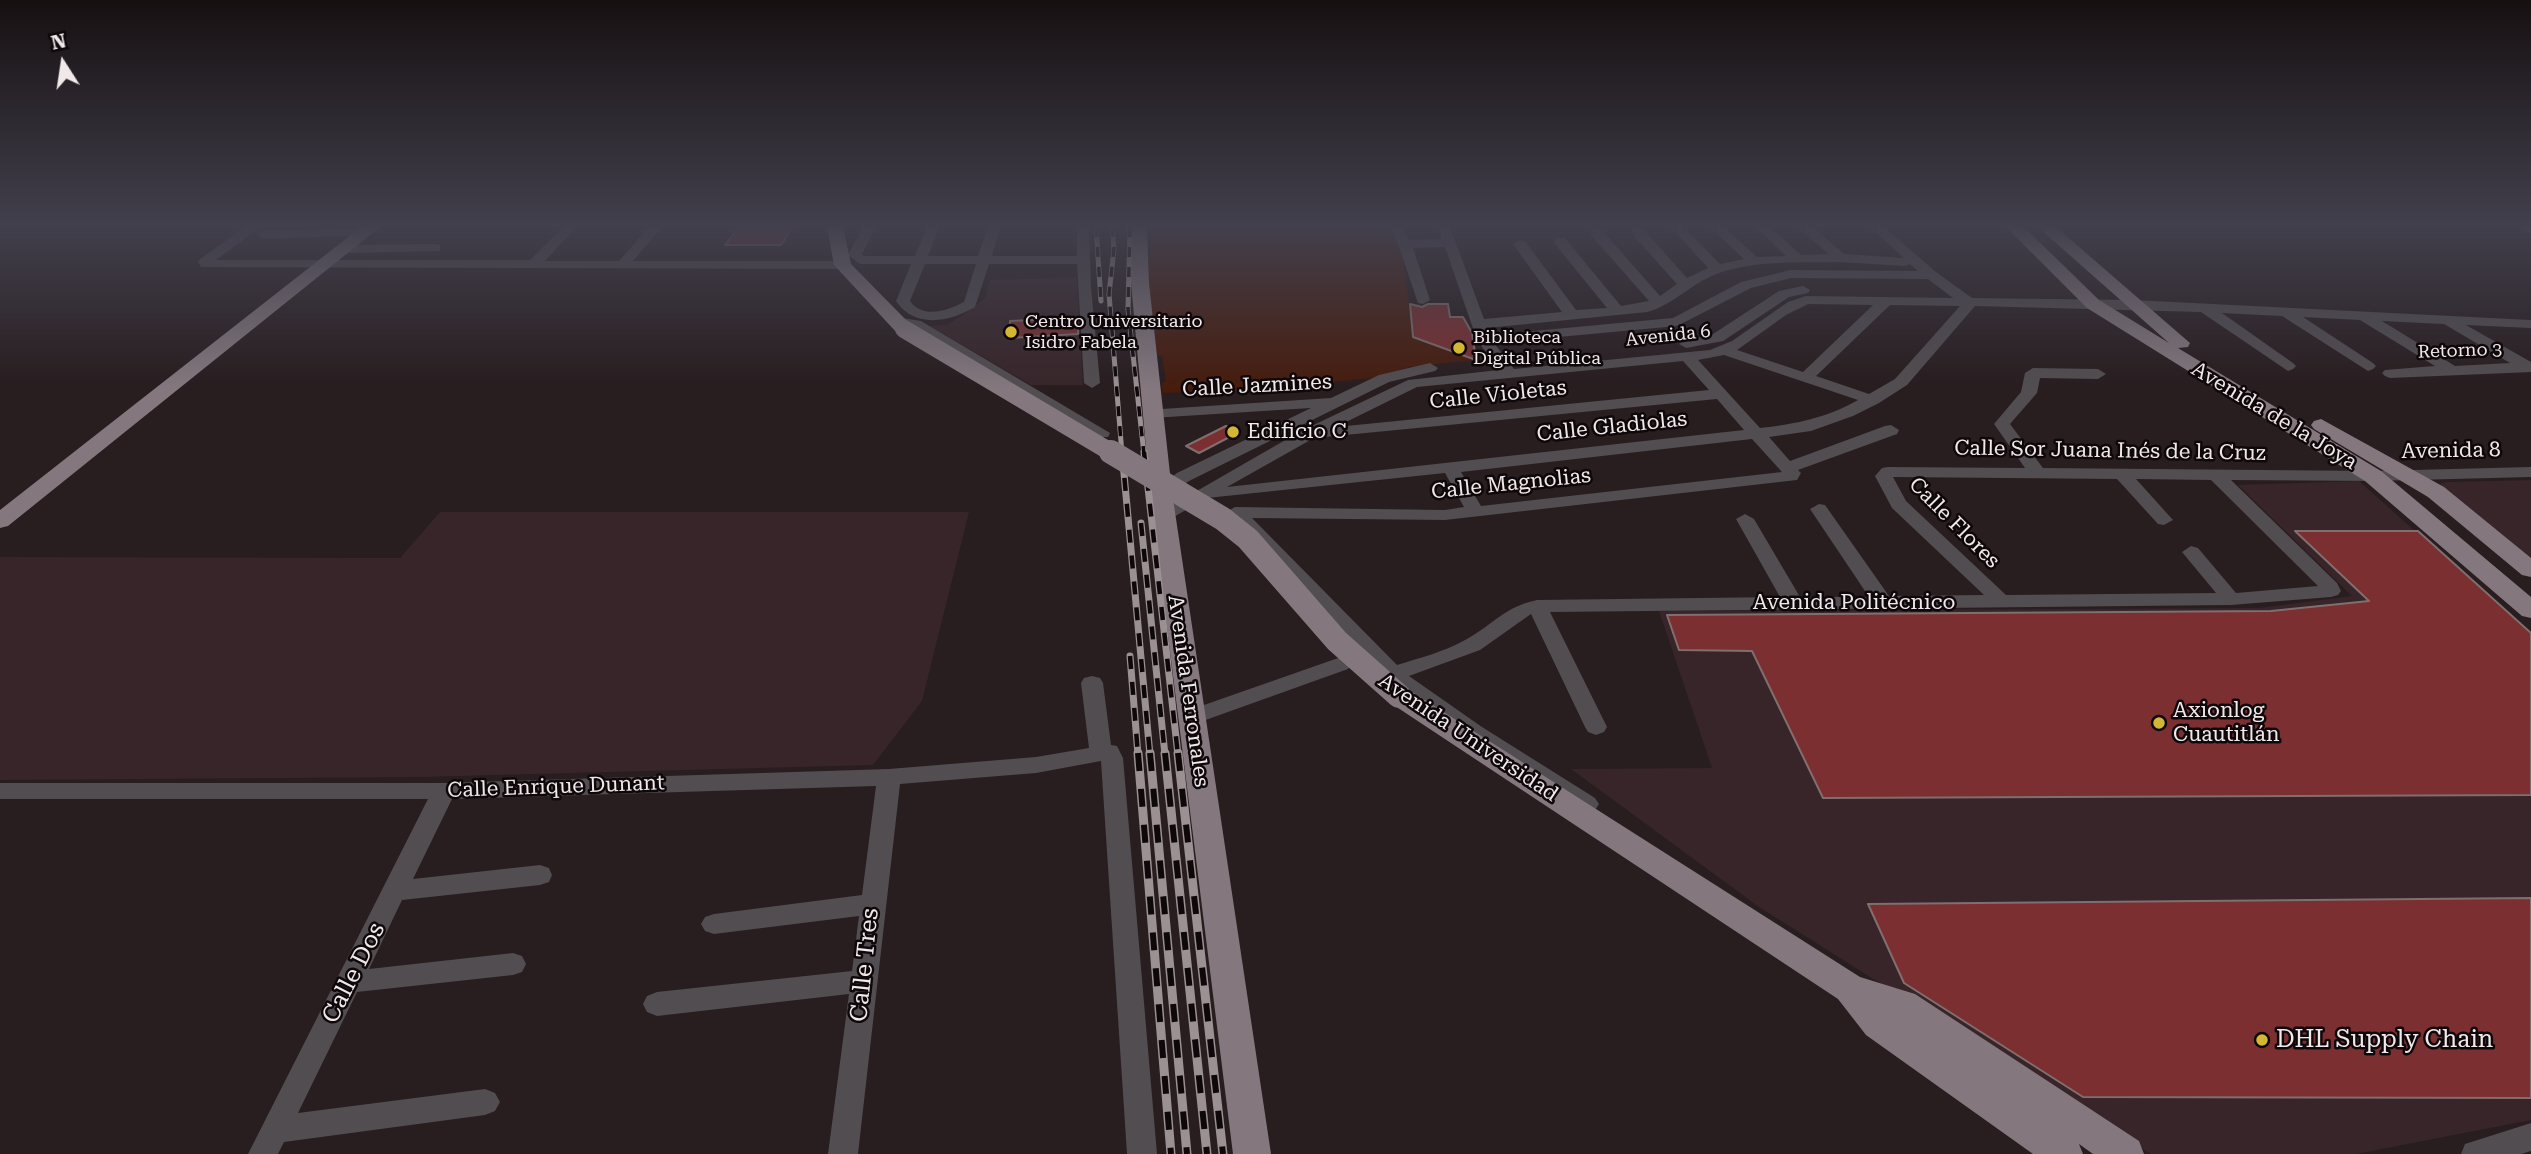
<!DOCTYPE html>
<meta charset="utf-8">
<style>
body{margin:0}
#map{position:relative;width:2531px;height:1154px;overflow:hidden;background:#281d1f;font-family:"Roboto Serif",serif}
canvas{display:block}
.north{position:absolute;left:28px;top:28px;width:70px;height:70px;-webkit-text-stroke:5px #0e080a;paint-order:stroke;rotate:348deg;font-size:19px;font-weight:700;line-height:28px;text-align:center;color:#f1e8ea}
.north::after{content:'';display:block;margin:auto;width:24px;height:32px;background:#f1e8ea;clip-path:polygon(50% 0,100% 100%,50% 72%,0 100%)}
</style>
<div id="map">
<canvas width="2531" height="1154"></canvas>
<div class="north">N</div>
</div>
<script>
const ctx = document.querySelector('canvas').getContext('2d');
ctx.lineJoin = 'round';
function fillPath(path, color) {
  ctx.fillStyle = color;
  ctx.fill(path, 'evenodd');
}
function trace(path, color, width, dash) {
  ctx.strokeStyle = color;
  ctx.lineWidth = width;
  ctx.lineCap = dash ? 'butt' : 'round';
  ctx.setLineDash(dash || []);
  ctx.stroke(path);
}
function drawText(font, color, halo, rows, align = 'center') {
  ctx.font = font + ' "Roboto Serif",serif';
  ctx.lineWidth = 5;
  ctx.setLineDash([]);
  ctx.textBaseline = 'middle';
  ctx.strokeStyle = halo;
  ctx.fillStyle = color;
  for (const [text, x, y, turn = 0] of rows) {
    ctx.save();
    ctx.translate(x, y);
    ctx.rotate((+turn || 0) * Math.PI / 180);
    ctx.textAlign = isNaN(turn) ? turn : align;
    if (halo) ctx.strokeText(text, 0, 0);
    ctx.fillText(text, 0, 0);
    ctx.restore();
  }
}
fillPath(new Path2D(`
 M1077,277L1083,385H1031L930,326L947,325L973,308L985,298L990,280Z
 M2531,480V561L2440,488L2441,483L2447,482Z
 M2359,481L2531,635V1120L2356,1154H2151L1759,907L1571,769L1712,768L1659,611L2259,608L2352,596L2238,485Z
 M440,512H969L922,701L873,765L421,777L0,780V557L400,558Z`), '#372529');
fillPath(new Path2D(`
 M1149,227H1389L1402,251L1413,336L1474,360L1409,367L1372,378L1239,391L1162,393V383L1166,381L1162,356H1157L1148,276L1151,243Z`), '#461c0d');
const building = new Path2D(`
 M739,227H793L781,245H725Z
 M1410,304L1422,307L1428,304H1448L1450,317H1463L1472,333L1476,360L1413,337Z
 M1078,318V334L1009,338L1010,321Z
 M1226,426L1239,432L1199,453L1186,446Z
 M2295,531H2418L2531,633V795L1823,798L1752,651L1679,650L1667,615L2271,611L2369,601Z
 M2531,898V1098L2083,1097L1904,983L1868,904Z`);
fillPath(building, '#7b2f31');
trace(building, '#7f6f6f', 2);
fillPath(new Path2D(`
 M245,227H260L216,260H530L563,227H576L545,261H619L649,227H662L633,261H843L850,265L843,269L201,267L198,262L200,259Z
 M863,227H876L862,254L864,256H915L927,227H939L928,256H978L988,227H1000L992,256H1077V227H1089L1091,287L1100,383L1092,388L1084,383L1077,264H989L975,307C949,322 915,329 896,301L911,264H860L848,255ZM925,264H976L964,302C947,311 923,319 910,301Z
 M1390,227H1403L1409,240L1442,239L1438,227H1450L1484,319L1562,312L1513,244L1520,240L1525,241L1576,310L1607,308L1555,244V238H1565L1621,306L1649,301L1591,235V229H1601L1660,296L1677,284L1632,234V228H1642L1687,278L1708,268L1671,227H1684L1720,264L1744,259L1710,227H1724L1757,257L1786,256L1756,227H1770L1801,255L1828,254L1799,227H1813L1844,254L1904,258L1870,227H1884L1936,272L1972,298L2133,300L2531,320V328L2466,325L2531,362V372L2390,378L2385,376L2382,373L2385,370L2435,366L2360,320L2303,317L2373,363L2376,366L2373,369L2368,371L2282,316L2222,313L2293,363L2296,366L2293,369L2288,371L2201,312L1975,306L1907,385L1879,403L1853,416L1811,431L1769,437L1790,461L1885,426L1891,425L1899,430L1897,434L1798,470L1801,473L1797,480L1445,520L1252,518L1397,665C1419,658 1444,652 1465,640C1493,625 1504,607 1537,600L1780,597L1736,519L1745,514L1754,519L1800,597H1869L1810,509L1819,504L1825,505L1889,596L1984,595L1892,508L1875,476L1882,468L1888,467L2025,468L1994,424L2021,392L2025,373L2033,368L2098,369L2106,374L2098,379L2040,378L2037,393L2010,424L2043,468L2373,471L2531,467V477L2373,481L2231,480L2337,583L2341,591L2338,595L2331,597L2231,605L1550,612L1607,727L1604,732L1596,735L1588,732L1585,727L1531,614L1480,650L1409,676L1482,727L1595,798L1599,804L1595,810L1587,813L1579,810L1438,718L1385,678L1362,657L1268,553L1226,512L1235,507L1445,510L1464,507L1445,473L1207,498L1170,519H1158L1155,515L1301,431L1408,380L1499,370L1477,340L1445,247L1413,248L1430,300L1423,304L1418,303L1398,244ZM1840,262L1905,266L1910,264L1918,271L1791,270L1741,282L1673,318L1490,335L1487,328L1647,312C1674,305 1693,281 1722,272C1759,260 1801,263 1840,262ZM1791,278L1928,279L1953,298L1806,296L1788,302L1732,341L1710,350L1514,369L1494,343L1677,326L1751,288ZM1808,304L1873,305L1803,372L1737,350L1786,315ZM1890,305L1960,306L1895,379L1869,394L1816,376ZM2382,321L2444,324L2510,363L2455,366ZM1724,355L1858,400C1826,418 1796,424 1760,428L1698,360ZM1683,361L1709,390L1336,427L1417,387ZM1717,399L1744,430L1227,487L1314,438ZM1752,439L1782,472L1481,506L1461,472ZM1893,477L2117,479L2158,524L2164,525L2173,520L2136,479L2211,480L2318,586L2236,593L2198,548L2191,546L2182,552L2216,593L2006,595L1906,501Z
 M365,228L370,229V235L263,239L257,235L263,231Z
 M435,244L440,245V251L345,253L338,249L345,245Z
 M1803,286L1810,290L1808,293L1789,297L1723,341L1686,348L1679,344L1681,341L1713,334L1779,291Z
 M902,318L921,321L1110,433L1108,437H1096L912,328L897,325L895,322L897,319Z
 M1430,363L1438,368L1435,371L1389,382L1189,481L1167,496H1155L1152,492L1177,473L1311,408L1152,418L1146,416L1144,413L1146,410L1331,398L1379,375Z
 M1341,657L1348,659L1351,664L1348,669L1200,722L1192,724L1184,722L1181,717L1184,712Z
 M1092,676L1100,678L1103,683L1111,745L1117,746L1123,758L1157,1154H1127L1101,761L1036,773L900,784L858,1154H828L849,994L657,1016L647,1012L643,1004L647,996L657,992L852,971L859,916L714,934L705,931L701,924L705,917L714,914L862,895L876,786L452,799L413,879L540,865L549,868L552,875L549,882L540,885L402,900L369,969L513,953L522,956L526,964L522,972L513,975L357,992L298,1113L485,1089L495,1093L500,1102L495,1111L485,1115L284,1142L278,1154H248L428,799H0V783H444L889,769L1036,757L1089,748L1081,683L1084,678Z
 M2531,1123V1151L2521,1154H2461L2465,1144Z`), '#524d50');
fillPath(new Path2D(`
 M361,227H380L8,526L0,528V510Z
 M827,227H843L851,264L911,325L913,329L911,333H897L834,265Z
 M1131,227H1147L1149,283L1172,492L1271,1154H1233L1150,492L1131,283Z
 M2006,227H2024L2099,300L2169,343L2038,227H2056L2190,343L2188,347L2178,348L2381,471L2531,597V618L2522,616L2365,481L2087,308Z
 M2521,227H2531V232L2523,230Z
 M2321,419L2444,487L2531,558V577L2522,575L2428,497L2314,429L2311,425L2314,421Z
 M1399,687L1409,690L1860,977L1915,994L2139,1141L2144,1154H2093L2079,1144L2083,1154H2033L1866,1035L1838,999L1389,702L1385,696L1389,690Z`), '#84787e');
const railFar2 = new Path2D(`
 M1096,227L1101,301
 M1112,227L1114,249L1109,294L1122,454
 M1130,227L1128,309L1144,454`);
const railFar1 = new Path2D(`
 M1122,452L1150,755
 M1144,452L1178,755
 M1141,523L1165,755
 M1130,656L1138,755`);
const rail = new Path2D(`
 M1138,753L1171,1154
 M1150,753L1187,1154
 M1165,753L1207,1154
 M1178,753L1223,1154`);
trace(railFar2, '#9b9193', 5);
trace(railFar1, '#9b9193', 7);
trace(rail, '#9b9193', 9);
trace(railFar2, '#0e080a', 3.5, [10]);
trace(railFar1, '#0e080a', 4.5, [13]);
trace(rail, '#0e080a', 6, [18]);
trace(new Path2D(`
 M904,329L1114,454`), '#84787e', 18);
trace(new Path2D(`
 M1111,452L1223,519L1248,539L1337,641L1399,696`), '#84787e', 24);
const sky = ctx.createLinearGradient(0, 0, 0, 389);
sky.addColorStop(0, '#161011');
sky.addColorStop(0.58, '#42404d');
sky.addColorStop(1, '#42404d00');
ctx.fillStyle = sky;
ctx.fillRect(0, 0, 2531, 389);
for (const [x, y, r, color] of [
 [1011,332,7,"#d4b635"],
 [1459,348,7,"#d4b635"],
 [1233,432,7,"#d4b635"],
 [2159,723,7,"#d4b635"],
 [2262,1040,7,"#d4b635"]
]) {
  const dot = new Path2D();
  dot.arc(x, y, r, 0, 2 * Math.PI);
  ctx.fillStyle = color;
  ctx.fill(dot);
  trace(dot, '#0e080a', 2.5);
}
drawText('18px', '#f1e8ea', '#0e080a', [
 ["Centro Universitario",1025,322],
 ["Isidro Fabela",1025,343],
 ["Biblioteca",1473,338],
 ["Digital Pública",1473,359]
], 'left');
drawText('18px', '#f1e8ea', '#0e080a', [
 ["Avenida 6",1668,336,-6],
 ["Retorno 3",2460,351,-2]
]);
drawText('21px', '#f1e8ea', '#0e080a', [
 ["Calle Jazmines",1257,386,-3],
 ["Calle Violetas",1498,395,-6],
 ["Avenida de la Joya",2274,416,31],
 ["Calle Gladiolas",1612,427,-6],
 ["Calle Sor Juana Inés de la Cruz",2110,451,1],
 ["Avenida 8",2451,451,-1],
 ["Calle Magnolias",1511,484,-6],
 ["Calle Flores",1954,523,45],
 ["Avenida Politécnico",1854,603],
 ["Avenida Ferronales",1188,691,82],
 ["Avenida Universidad",1468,738,34],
 ["Calle Enrique Dunant",556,787,-2]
]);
drawText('21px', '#f1e8ea', '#0e080a', [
 ["Edificio C",1247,432],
 ["Axionlog",2173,711],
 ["Cuautitlán",2173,735]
], 'left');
drawText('24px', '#f1e8ea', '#0e080a', [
 ["Calle Tres",865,965,-84],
 ["Calle Dos",354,973,-63]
]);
drawText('24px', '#f1e8ea', '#0e080a', [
 ["DHL Supply Chain",2276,1040]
], 'left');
</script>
